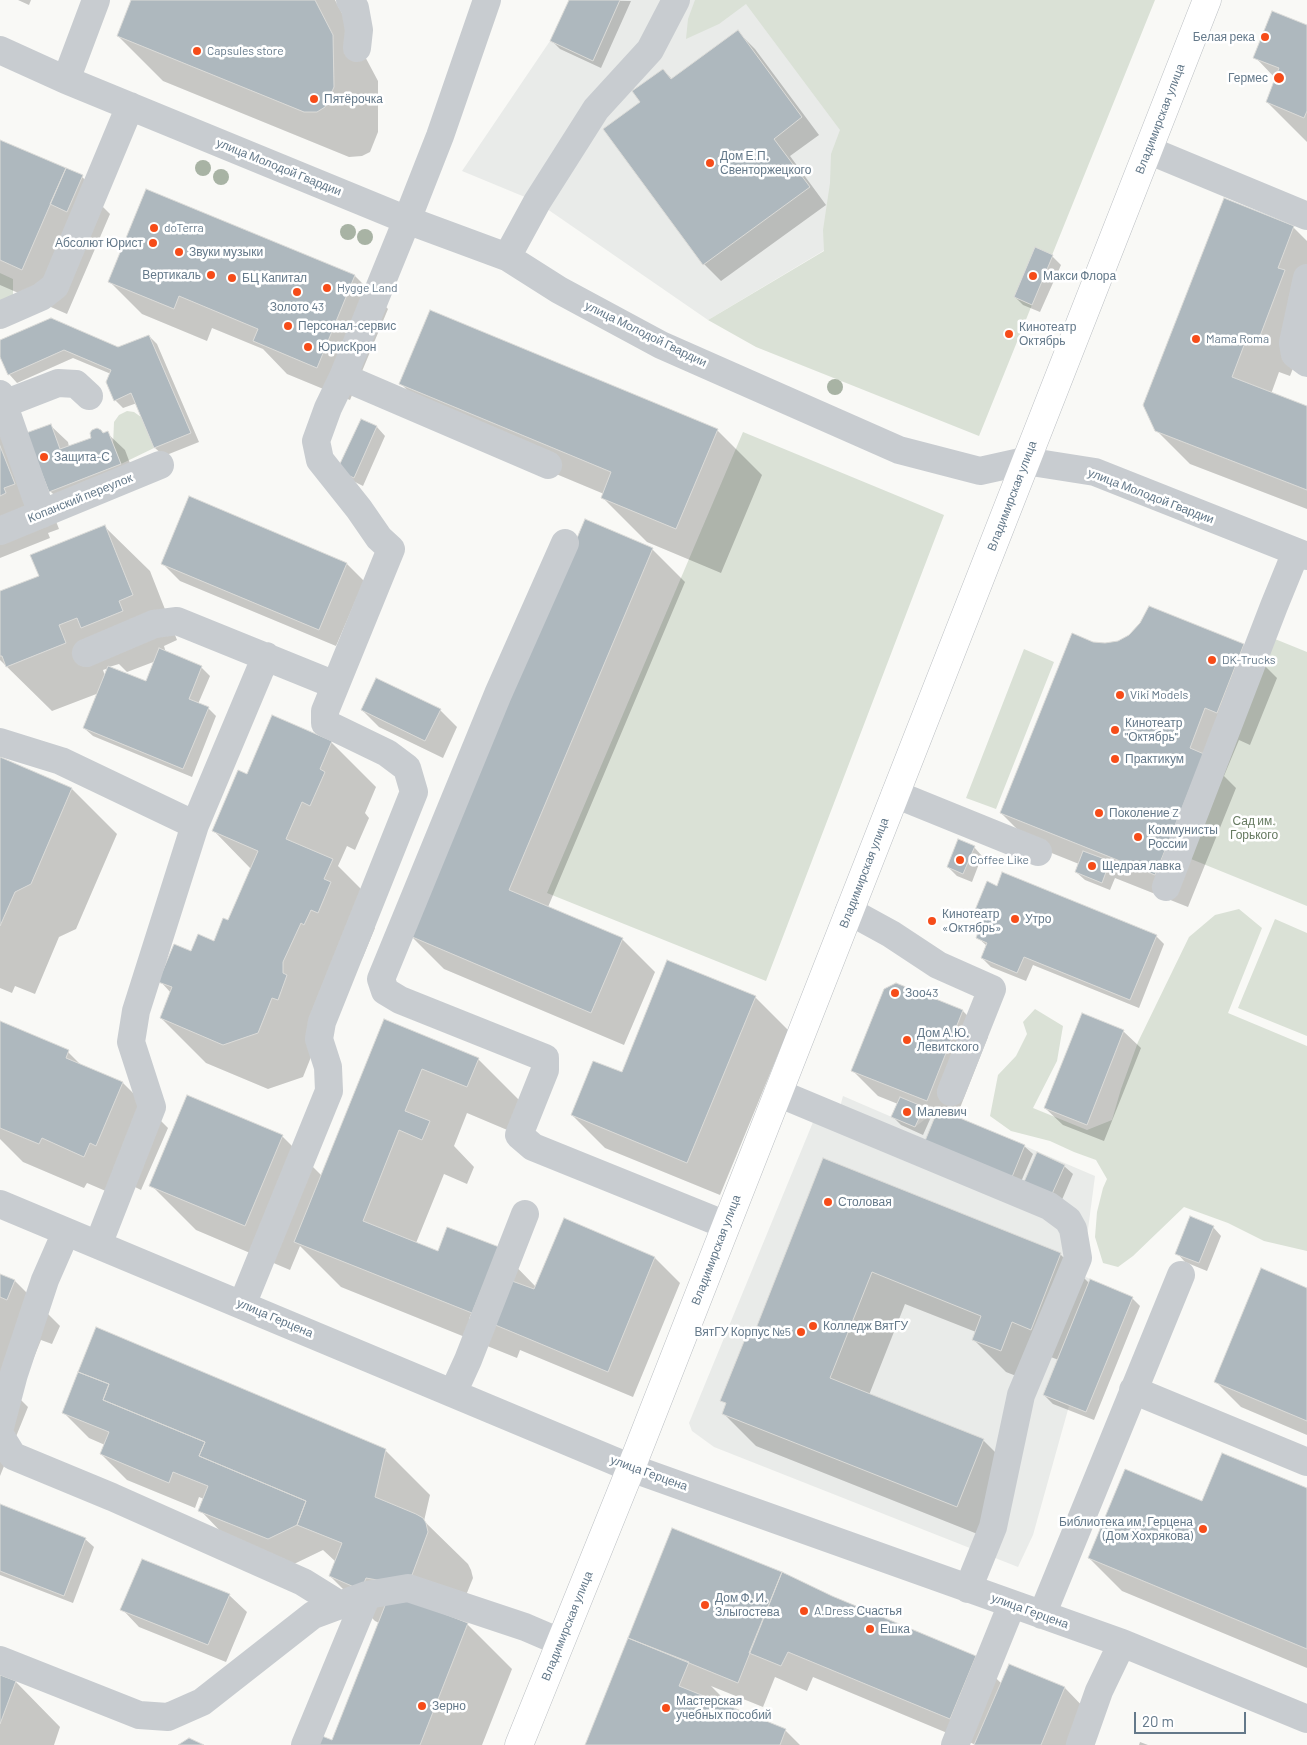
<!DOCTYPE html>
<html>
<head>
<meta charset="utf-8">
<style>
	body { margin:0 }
	#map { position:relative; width:1307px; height:1745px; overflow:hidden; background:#f9f9f6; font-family:Barlow,sans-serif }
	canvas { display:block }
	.scale { position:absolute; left:1134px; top:1712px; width:112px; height:22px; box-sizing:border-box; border:2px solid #64798a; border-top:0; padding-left:6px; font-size:15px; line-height:18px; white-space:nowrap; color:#64798a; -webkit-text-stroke:4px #fff; paint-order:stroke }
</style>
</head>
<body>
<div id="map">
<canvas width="1307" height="1745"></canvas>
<div class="scale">20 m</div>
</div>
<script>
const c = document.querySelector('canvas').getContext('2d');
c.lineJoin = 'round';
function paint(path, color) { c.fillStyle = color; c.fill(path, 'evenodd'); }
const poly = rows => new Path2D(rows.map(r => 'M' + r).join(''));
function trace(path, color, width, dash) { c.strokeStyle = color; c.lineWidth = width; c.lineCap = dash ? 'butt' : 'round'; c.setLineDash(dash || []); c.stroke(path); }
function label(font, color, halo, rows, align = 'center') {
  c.font = font + ' Barlow,sans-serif'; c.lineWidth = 5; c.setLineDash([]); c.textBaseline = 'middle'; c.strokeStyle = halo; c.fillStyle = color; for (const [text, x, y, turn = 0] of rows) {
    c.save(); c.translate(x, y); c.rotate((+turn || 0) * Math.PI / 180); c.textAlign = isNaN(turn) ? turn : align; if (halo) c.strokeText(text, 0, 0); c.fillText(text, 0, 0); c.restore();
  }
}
paint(poly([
	[569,0,1031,0,963,167,708,320,537,202,462,171,550,41],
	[843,1096,915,1127,938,1109,1095,1176,1082,1275,1090,1279,1043,1395,1069,1406,1033,1535,1018,1567,714,1447,692,1431,689,1423,818,1110,837,1118]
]), '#e9ebe9');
paint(poly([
	[695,0,1155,0,979,436,756,347,708,320,824,251,823,230,830,183,831,154,840,130,746,4,719,24,686,39,688,19],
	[0,273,13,279,13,295,0,301],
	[127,411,134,412,141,417,154,448,121,464,113,446,114,422,119,415],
	[743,432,944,515,766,981,547,893],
	[1275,639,1307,652,1307,906,1186,857],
	[1024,649,1054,662,996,809,966,798],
	[1239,909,1262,928,1228,1013,1307,1046,1307,1251,1264,1241,1228,1223,1184,1207,1133,1256,1118,1267,1103,1263,1095,1237,1097,1212,1103,1188,1107,1179,1096,1160,1074,1152,1050,1141,1011,1131,990,1116,998,1075,1016,1056,1027,1034,1023,1022,1035,1009,1063,1026,1057,1061,1033,1108,1087,1130,1112,1120,1121,1089,1138,1042,1189,937,1215,915],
	[1275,919,1307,933,1307,1036,1238,1008]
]), '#dae1d6');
paint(poly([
	[18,0,31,0,29,5],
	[132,0,335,0,378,81,378,132,370,152,362,156,349,157,163,81,118,36],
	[570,0,631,1,601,68,560,49,552,41],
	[1307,26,1307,142,1267,102,1276,79,1255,57],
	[738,32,755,49,819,135,790,156,826,205,721,281,704,264,642,102,663,70,673,80],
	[0,142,82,177,91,185,88,192,110,214,67,314,0,285],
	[147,191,355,276,388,309,350,400,287,374,263,349,212,328,207,341,142,314,109,281],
	[1293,227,1307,241,1307,332,1290,376,1279,372,1271,394,1307,408,1307,509,1190,464,1156,430],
	[1052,256,1061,265,1040,312,1023,305,1015,297],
	[149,336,157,344,199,442,164,456,155,448,137,403,123,408,115,400,111,374,73,358,17,383,9,374,0,354,0,341,118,349],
	[401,384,717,430,762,475,721,573,647,542,602,497,604,494,446,428],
	[0,406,39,477,59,529,48,533,50,538,0,558],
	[361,421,377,427,385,436,363,486,347,478],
	[50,425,68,442,69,447,107,433,125,450,137,482,67,508,50,491],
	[105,527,150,571,177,640,164,646,166,653,201,667,210,676,198,704,208,708,216,716,192,777,93,736,84,728,99,693,52,711,0,660,0,593,41,577],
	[156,661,147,683,109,667,119,664,127,672],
	[109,668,105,676,103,670],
	[652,549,685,582,548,907,622,939,655,972,624,1045,444,969,411,936],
	[163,564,347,564,364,581,336,646,180,581],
	[1092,643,1244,645,1277,678,1250,745,1239,740,1224,776,1236,788,1188,907,1115,878,1110,890,1085,880,1076,872,1079,864,1034,846,1001,813],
	[362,710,440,710,457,727,443,758,379,727],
	[331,742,376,787,365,813,369,818,355,850,347,846,338,866,377,905,370,923,375,928,363,957,317,1042,303,1077,268,1089,206,1063,161,1018,171,993,160,981,192,952,215,942,229,921,251,869,214,831,248,775],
	[0,758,72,789,117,834,76,929,59,937,35,994,15,986,12,993,0,988],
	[974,847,982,856,972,882,957,876,948,867],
	[997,887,1156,936,1164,944,1139,1008,1033,965,1026,981,991,967,982,958,987,946,977,937,983,923,975,915],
	[755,997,788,1030,720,1195,605,1148,572,1115,622,1074],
	[963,1011,988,1037,956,1118,1024,1146,1033,1154,1020,1184,935,1119,931,1117,923,1135,901,1125,893,1117,898,1104,878,1096,853,1071],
	[384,1021,478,1059,523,1104,512,1132,467,1113,454,1146,474,1167,467,1184,444,1174,416,1243,438,1252,498,1248,536,1287,655,1258,680,1283,633,1397,520,1350,517,1358,341,1287,300,1246,290,1270,196,1230,151,1185,282,1136,322,1176],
	[479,1294,471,1320,469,1319],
	[0,1023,68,1052,82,1066,123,1083,168,1128,141,1190,135,1187,129,1201,87,1183,84,1188,23,1162,0,1139],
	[1123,1031,1141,1048,1104,1141,1063,1125,1045,1108],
	[824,1160,1060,1254,1090,1284,1132,1298,1140,1306,1094,1420,1053,1404,1044,1395,1059,1360,1045,1355,1034,1383,1006,1372,973,1339,976,1332,905,1304,869,1395,983,1440,1016,1473,990,1539,756,1446,723,1413,727,1405,722,1400,754,1337],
	[1064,1166,1073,1174,1061,1202,1026,1181],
	[1213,1227,1221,1236,1207,1271,1185,1262,1177,1253],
	[0,1275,15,1281,60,1326,52,1344,41,1340,18,1397,28,1407,0,1476],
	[1307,1289,1307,1435,1241,1407,1215,1381],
	[64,1413,385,1450,430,1495,424,1521,468,1564,471,1570,473,1578,456,1620,467,1624,512,1669,482,1745,320,1745,332,1742,379,1623,375,1621,330,1576,336,1562,323,1550,294,1564,225,1536,200,1510,204,1499,199,1497,195,1508,127,1480,101,1454,105,1445,89,1438],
	[1307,1490,1307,1668,1122,1591,1089,1558,1202,1502],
	[0,1506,85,1539,94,1547,73,1603,0,1575],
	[229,1595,247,1612,226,1662,139,1627,122,1609],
	[831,1597,975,1658,1002,1684,1010,1665,1065,1688,1090,1714,1077,1745,976,1745,813,1677,807,1691,775,1677,763,1707,711,1686,721,1696,718,1703,785,1730,800,1745,587,1745,629,1638],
	[0,1676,16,1682,60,1727,54,1745,0,1745],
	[1140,1742,1148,1745,1139,1745]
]), '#0003');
const building = poly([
	[131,0,315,0,333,35,334,87,325,107,317,112,304,112,117,36,131,0],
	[569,0,620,0,593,61,550,41,569,0],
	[1272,11,1307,25,1307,111,1304,118,1266,102,1279,68,1253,58,1272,11],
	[738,30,802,117,774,139,810,187,703,265,603,129,640,102,632,91,663,69,671,79,738,30],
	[0,140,66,168,22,270,0,260,0,140],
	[66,168,83,175,67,212,50,204,66,168],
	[146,189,355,275,317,368,253,341,258,329,179,296,174,309,108,282,146,189],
	[1224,198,1294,226,1278,268,1285,270,1257,344,1246,340,1232,377,1307,406,1307,490,1155,431,1143,405,1224,198],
	[1035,247,1053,255,1032,305,1014,297,1035,247],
	[430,310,718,429,676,529,601,498,611,472,399,384,430,310],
	[51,318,118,347,149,335,191,433,154,448,131,393,114,401,106,382,111,370,64,350,8,375,0,357,0,340,51,318],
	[361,419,377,426,354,478,337,470,361,419],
	[51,424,60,449,91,438,90,433,92,430,97,428,101,430,103,433,108,431,121,464,49,492,26,433,51,424],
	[0,446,15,484,4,488,6,493,0,496,0,446],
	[189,496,347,563,319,630,161,564,189,496],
	[585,519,653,548,509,890,623,938,591,1013,410,936,585,519],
	[105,525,133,595,119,601,123,611,81,628,77,618,59,625,66,643,6,667,2,656,0,656,0,591,39,576,30,555,105,525],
	[1149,606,1244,644,1217,713,1205,708,1190,748,1204,754,1155,875,1000,813,1072,633,1093,642,1105,643,1118,641,1129,635,1140,623,1149,606],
	[159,648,202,666,189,699,209,707,183,769,83,728,108,666,146,681,159,648],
	[376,678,441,709,425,741,361,710,376,678],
	[272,715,332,741,320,769,325,772,310,806,302,802,286,839,333,859,324,879,331,882,318,913,311,910,304,925,301,923,283,962,283,973,287,975,278,1000,272,998,258,1033,223,1045,160,1018,172,987,158,982,174,944,191,951,198,934,214,941,223,918,228,920,258,851,212,831,238,770,247,774,272,715],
	[0,757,72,788,31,884,15,892,0,926,0,757],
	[958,839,975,846,963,874,947,867,958,839],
	[1083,851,1110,861,1102,883,1075,872,1083,851],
	[1002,872,1157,935,1130,1000,1024,957,1017,973,981,958,987,943,976,938,983,919,973,915,987,881,997,886,1002,872],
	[667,960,756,996,687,1163,571,1115,593,1061,622,1072,667,960],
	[896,983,963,1010,927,1101,851,1071,884,989,896,983],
	[1082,1013,1124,1030,1087,1125,1044,1108,1082,1013],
	[384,1019,479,1058,467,1087,422,1069,405,1111,430,1121,422,1140,399,1130,363,1221,438,1251,447,1227,499,1247,472,1313,294,1242,384,1019],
	[0,1021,69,1050,66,1058,123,1082,96,1146,90,1143,84,1157,42,1138,39,1144,0,1128,0,1021],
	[187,1095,283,1135,245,1226,149,1186,187,1095],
	[900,1097,924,1107,915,1127,891,1117,900,1097],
	[938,1109,1025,1145,1012,1177,925,1141,938,1109],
	[1037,1152,1065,1165,1052,1194,1024,1182,1037,1152],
	[823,1158,1061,1253,1031,1330,1012,1322,1001,1351,972,1340,981,1316,872,1272,830,1378,984,1439,957,1507,722,1414,726,1403,720,1401,747,1334,753,1336,823,1158],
	[1190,1216,1214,1226,1199,1263,1175,1254,1190,1216],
	[564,1218,655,1257,608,1372,493,1324,512,1281,534,1289,564,1218],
	[1261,1268,1307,1288,1307,1421,1214,1382,1261,1268],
	[0,1274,15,1280,7,1300,0,1297,0,1274],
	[1090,1279,1133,1297,1086,1412,1043,1395,1090,1279],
	[96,1327,386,1449,375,1497,416,1514,423,1518,426,1523,428,1532,412,1575,383,1581,366,1578,361,1590,329,1576,342,1543,297,1525,306,1501,199,1456,205,1442,103,1400,109,1384,78,1372,96,1327],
	[78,1372,109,1384,103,1400,205,1442,199,1456,306,1501,297,1525,268,1539,198,1511,208,1486,173,1472,169,1483,100,1454,109,1432,62,1413,78,1372],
	[1222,1453,1307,1488,1307,1649,1088,1558,1125,1469,1202,1501,1222,1453],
	[0,1504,86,1538,64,1596,0,1571,0,1504],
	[672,1528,782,1572,738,1683,628,1638,672,1528],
	[142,1559,230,1594,208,1645,120,1610,142,1559],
	[782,1572,832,1596,976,1656,950,1719,788,1652,781,1666,749,1653,782,1572],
	[390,1593,468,1623,420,1745,318,1745,322,1736,332,1740,390,1593],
	[628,1638,689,1662,679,1686,786,1729,780,1745,585,1745,628,1638],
	[1009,1664,1065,1687,1041,1745,974,1745,1009,1664],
	[0,1675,16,1681,0,1724,0,1675],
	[189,1738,204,1745,178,1745,189,1738]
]);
paint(building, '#aeb8be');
trace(building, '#dbdbd8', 1);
const major = poly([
	[519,1745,631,1468,1207,0]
]);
trace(major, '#bbbfc3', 29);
trace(poly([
	[350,0,355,8,359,30,357,48],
	[0,50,66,80,407,220,507,257,559,290,661,345,899,450,980,471,1025,461,1095,472,1307,556],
	[66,80,96,0],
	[1148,150,1307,216],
	[507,257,537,202,596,109,650,50,676,0],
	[1307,278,1293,343,1295,354,1307,363],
	[0,315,41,297,55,286,130,106],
	[343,377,548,465],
	[0,394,42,514],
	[4,404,58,383,76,384,89,396],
	[0,531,160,465],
	[565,543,498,694,381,979,385,991,400,1000,545,1058,545,1070,519,1135,533,1147,726,1225],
	[86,653,154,624,177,621,335,685],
	[0,742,61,761,195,825],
	[895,794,1038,852],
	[1166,887,1274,606,1296,552],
	[849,911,891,934,938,965,992,989,951,1092],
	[778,1093,1049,1206,1068,1220,1073,1229,1078,1258,1021,1395,993,1527,968,1589],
	[0,1204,631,1468,1122,1643,1307,1719],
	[98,1245,152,1107,131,1042,136,1011,195,825,266,656],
	[242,1305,329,1091,328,1067,319,1039,322,1022,414,792,407,768,387,753,325,723,325,711,391,549,379,538,359,509,320,460,316,441,328,408,343,377,407,220,440,136,487,0],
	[1133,1390,1307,1462],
	[453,1393,468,1360,525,1214],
	[0,1427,14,1374,45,1280,66,1232],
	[0,1435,13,1456,112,1497,303,1582,340,1605],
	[1042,1615,1181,1275],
	[0,1660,139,1715,168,1717,202,1702,313,1615,367,1595],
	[305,1745,367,1595,408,1588,525,1627,560,1642],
	[955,1745,1012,1604],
	[1080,1745,1099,1691,1122,1643]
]), '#c8ccd0', 28);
trace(major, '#fff', 28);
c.fillStyle = '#a8b3a4';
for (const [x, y] of [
	[203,168],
	[221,177],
	[348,232],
	[365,237],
	[835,387]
]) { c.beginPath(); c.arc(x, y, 8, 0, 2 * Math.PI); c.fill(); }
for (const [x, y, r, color] of [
	[1265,37,5,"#f64c19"],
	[197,51,5,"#f64c19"],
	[1279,78,6,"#f64c19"],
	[314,99,5,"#f64c19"],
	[710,163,5,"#f64c19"],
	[154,228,5,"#f64c19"],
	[153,243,5,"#f64c19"],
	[179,252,5,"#f64c19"],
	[211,275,5,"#f64c19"],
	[1033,276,5,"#f64c19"],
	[232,278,5,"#f64c19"],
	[327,288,5,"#f64c19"],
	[297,292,5,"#f64c19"],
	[288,326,5,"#f64c19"],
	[1009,334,5,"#f64c19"],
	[1196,339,5,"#f64c19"],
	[308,347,5,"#f64c19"],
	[44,457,5,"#f64c19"],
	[1212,660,5,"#f64c19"],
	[1120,695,5,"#f64c19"],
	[1115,730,5,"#f64c19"],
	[1115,759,5,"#f64c19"],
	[1099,813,5,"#f64c19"],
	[1138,837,5,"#f64c19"],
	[960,860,5,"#f64c19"],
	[1092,866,5,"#f64c19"],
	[1015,919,5,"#f64c19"],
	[932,921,5,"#f64c19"],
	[895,993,5,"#f64c19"],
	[907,1040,5,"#f64c19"],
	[907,1112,5,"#f64c19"],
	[828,1202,5,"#f64c19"],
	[813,1326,5,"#f64c19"],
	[801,1332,5,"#f64c19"],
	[1203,1529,5,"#f64c19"],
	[705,1605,5,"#f64c19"],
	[804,1611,5,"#f64c19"],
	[870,1629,5,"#f64c19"],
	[422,1706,5,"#f64c19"],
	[666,1708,5,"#f64c19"]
]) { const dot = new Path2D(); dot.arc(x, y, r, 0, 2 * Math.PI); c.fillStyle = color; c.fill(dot); trace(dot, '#fff', 2); }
label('12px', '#64798a', '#fff', [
	["Белая река",1255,37,"right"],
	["Capsules store",207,51],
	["Гермес",1268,78,"right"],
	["Пятёрочка",324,99],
	["Дом Е.П.",720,156],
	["Свенторжецкого",720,170],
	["doTerra",164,228],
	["Абсолют Юрист",143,243,"right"],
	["Звуки музыки",189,252],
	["Вертикаль",201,275,"right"],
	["Макси Флора",1043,276],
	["БЦ Капитал",242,278],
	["Hygge Land",337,288],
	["Золото 43",297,307,"center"],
	["Персонал-сервис",298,326],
	["Кинотеатр",1019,327],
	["Октябрь",1019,341],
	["Mama Roma",1206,339],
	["ЮрисКрон",318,347],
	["Защита-С",54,457],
	["DK-Trucks",1222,660],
	["Viki Models",1130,695],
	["Кинотеатр",1125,723],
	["\"Октябрь\"",1125,737],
	["Практикум",1125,759],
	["Поколение Z",1109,813],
	["Коммунисты",1148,830],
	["России",1148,844],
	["Coffee Like",970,860],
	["Щедрая лавка",1102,866],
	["Кинотеатр",942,914],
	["«Октябрь»",942,928],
	["Утро",1025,919],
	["Зоо43",905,993],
	["Дом А.Ю.",917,1033],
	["Левитского",917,1047],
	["Малевич",917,1112],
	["Столовая",838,1202],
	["Колледж ВятГУ",823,1326],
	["ВятГУ Корпус №5",791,1332,"right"],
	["Библиотека им. Герцена",1193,1522,"right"],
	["(Дом Хохрякова)",1193,1536,"right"],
	["Дом Ф. И.",715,1598],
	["Злыгостева",715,1612],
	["A.Dress Счастья",814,1611],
	["Ешка",880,1629],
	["Мастерская",676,1701],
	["учебных пособий",676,1715],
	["Зерно",432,1706]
], 'left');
label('12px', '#64798a', '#fff', [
	["Владимирская улица",1160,119,-69],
	["улица Молодой Гвардии",279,167,22],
	["улица Молодой Гвардии",646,334,26],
	["Владимирская улица",1012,496,-69],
	["улица Молодой Гвардии",1151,496,21],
	["Копанский переулок",80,498,-22],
	["Владимирская улица",864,873,-69],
	["Владимирская улица",716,1250,-69],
	["улица Герцена",275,1318,23],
	["улица Герцена",649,1473,20],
	["улица Герцена",1030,1611,20],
	["Владимирская улица",567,1626,-68]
]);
label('12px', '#667a60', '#fff', [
	["Сад им.",1254,821],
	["Горького",1254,835]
]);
</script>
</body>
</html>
